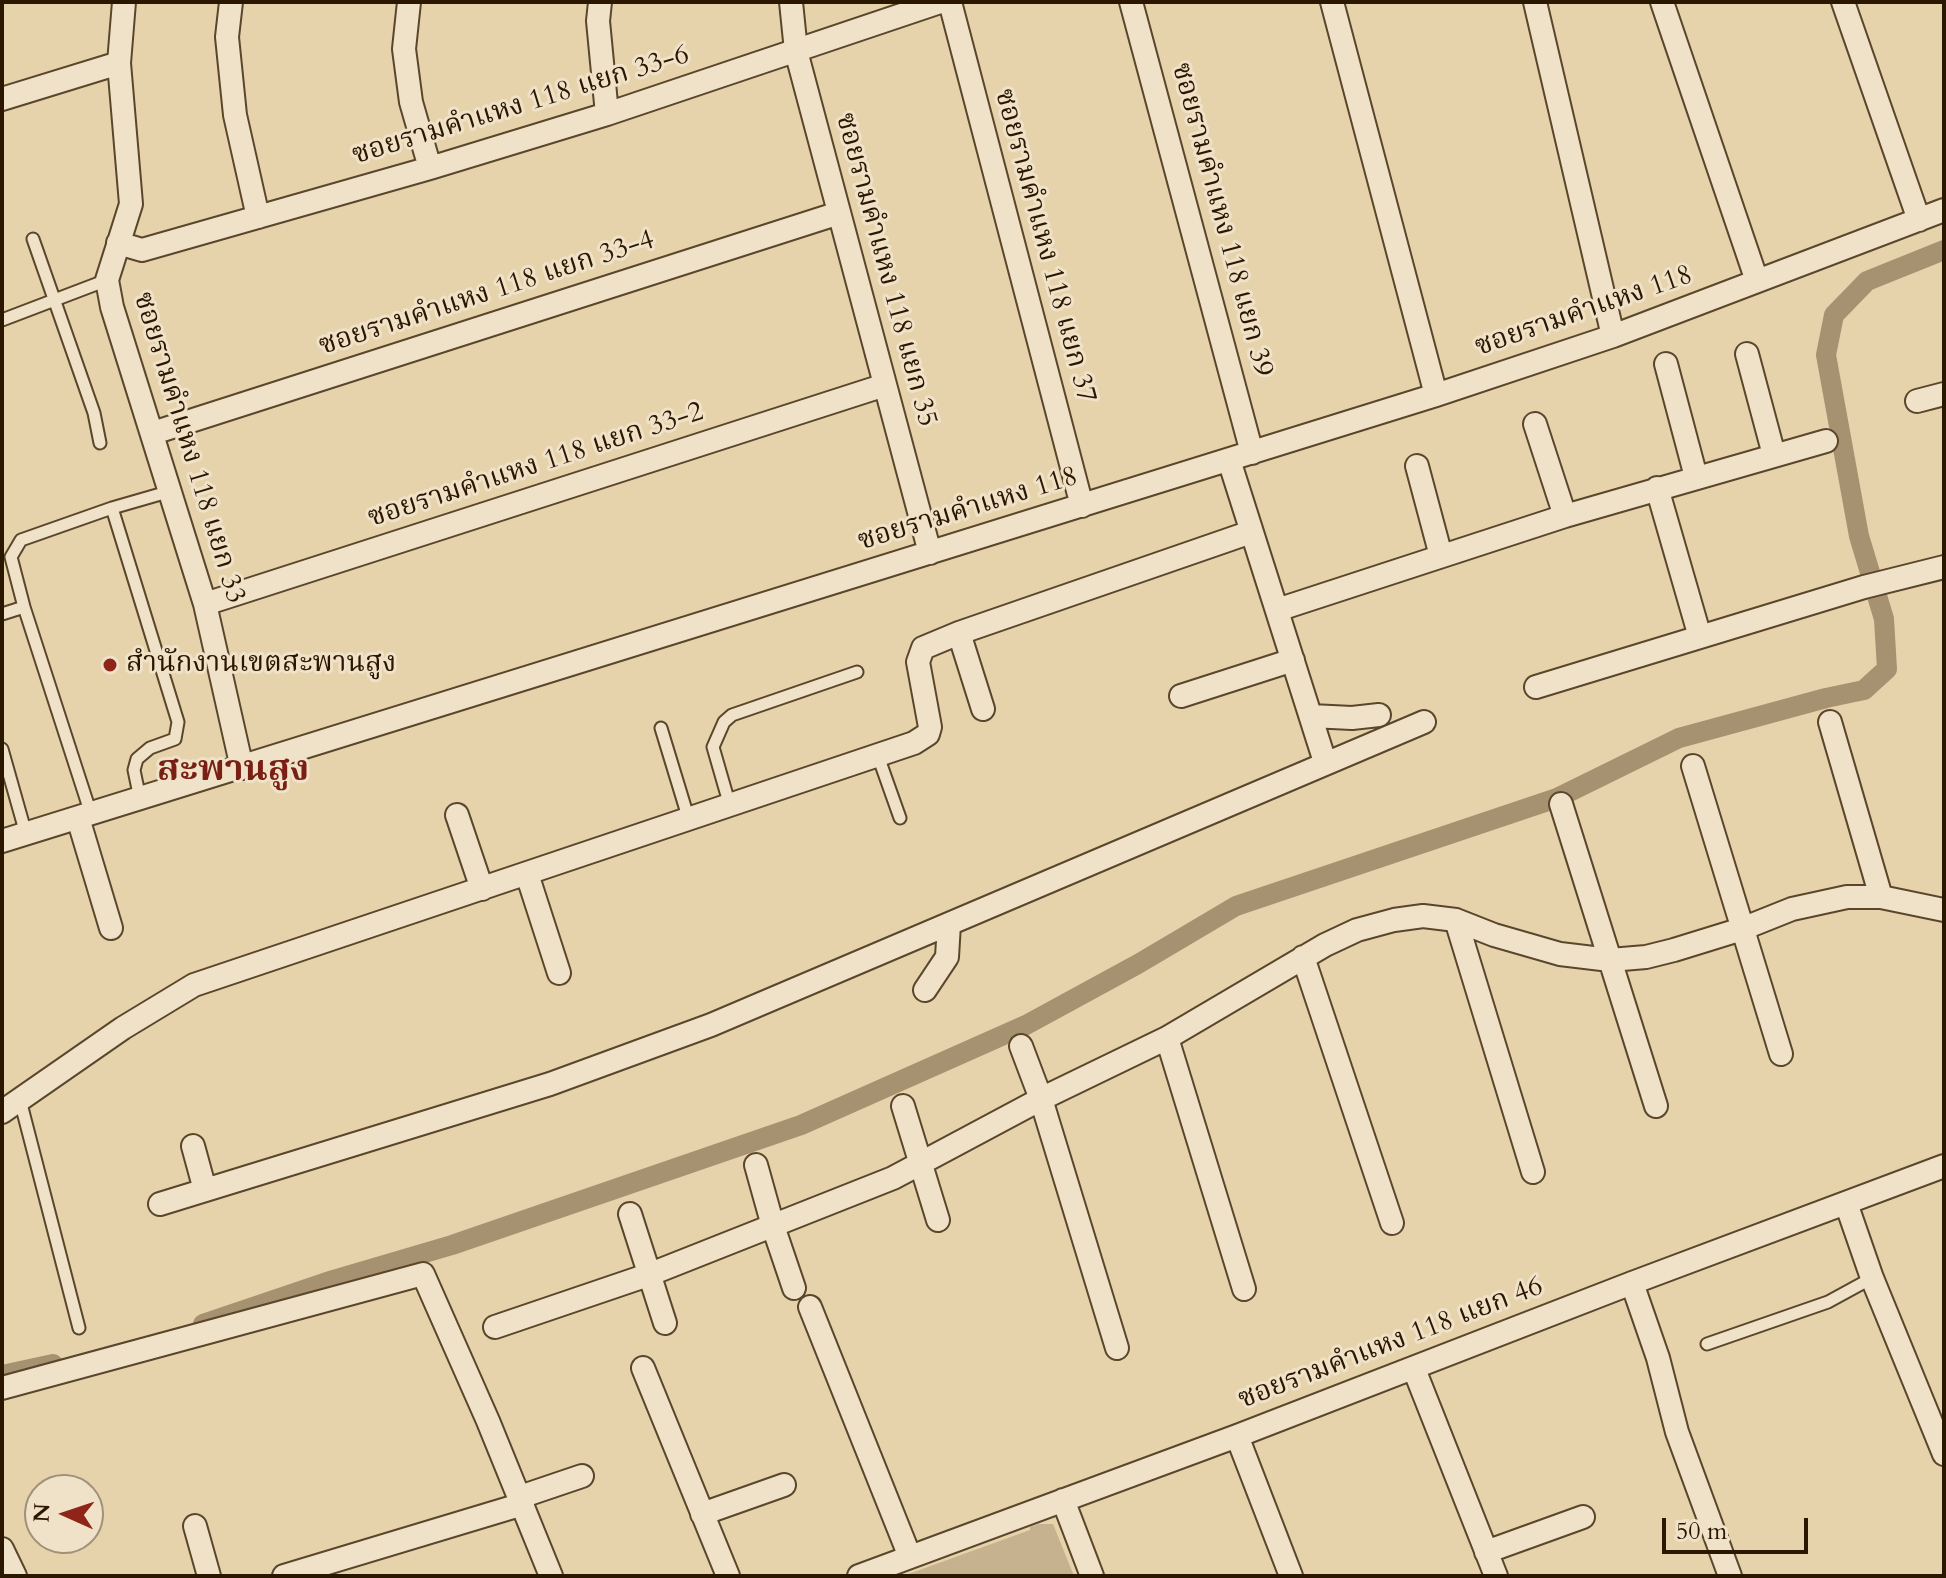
<!DOCTYPE html>
<html>
<head>
<meta charset="utf-8">
<style>
	body { margin:0 }
	#map { position:relative; width:1946px; height:1578px; overflow:hidden; background:#e6d2ab; font-family:Cardo,serif }
	canvas { display:block }
	.frame { position:absolute; inset:0; border:4px solid #2b1700; pointer-events:none }
	.north { position:absolute; left:24px; top:1474px; width:80px; height:80px; box-sizing:border-box; background:#efe2c8; border:2px solid #a19178; border-radius:50%; rotate:273deg; font-size:22px; font-weight:700; line-height:32px; text-align:center; color:#2b1700 }
	.north::after { content:''; display:block; margin:auto; width:28px; height:36px; background:#8f2418; clip-path:polygon(50% 0,100% 100%,50% 72%,0 100%) }
	.scale { position:absolute; left:1662px; top:1518px; width:146px; height:36px; box-sizing:border-box; border:4px solid #2b1700; border-top:0; padding-left:10px; font-size:24px; line-height:28px; white-space:nowrap; color:#2b1700; -webkit-text-stroke:6px #efe2c8; paint-order:stroke }
</style>
</head>
<body>
<div id="map">
<canvas width="1946" height="1578"></canvas>
<div class="frame"></div>
<div class="north">N</div>
<div class="scale">50 m</div>
</div>
<script>
const c = document.querySelector('canvas').getContext('2d');
c.lineJoin = 'round';
function paint(path, color) { c.fillStyle = color; c.fill(path, 'evenodd'); }
const poly = rows => new Path2D(rows.map(r => 'M' + r).join(''));
function trace(path, color, width, dash) { c.strokeStyle = color; c.lineWidth = width; c.lineCap = dash ? 'butt' : 'round'; c.setLineDash(dash || []); c.stroke(path); }
function label(font, color, halo, rows, align = 'center') {
  c.font = font + ' Cardo,"Noto Serif Thai",serif'; c.lineWidth = 6; c.setLineDash([]); c.textBaseline = 'middle'; c.strokeStyle = halo; c.fillStyle = color; for (const [text, x, y, turn = 0] of rows) {
    c.save(); c.translate(x, y); c.rotate((+turn || 0) * Math.PI / 180); c.textAlign = isNaN(turn) ? turn : align; if (halo) c.strokeText(text, 0, 0); c.fillText(text, 0, 0); c.restore();
  }
}
paint(poly([
	[1039,1524,1053,1524,1074,1576,903,1576,1030,1530,1030,1527]
]), '#c6b28e');
trace(poly([
	[203,1324,333,1280,452,1245,801,1125,1026,1025,1138,964,1236,906,1557,798,1679,738,1826,698,1864,690,1887,669,1884,619,1859,536,1826,355,1834,315,1867,281,1944,250],
	[2,1375,53,1364]
]), '#a69271', 20);
const lane = poly([
	[33,239,94,413,100,443],
	[2,320,107,280],
	[112,508,178,722,175,739,150,748,137,759,134,770,140,799],
	[2,614,24,607],
	[661,728,689,820],
	[2,749,26,834],
	[878,756,900,818],
	[730,806,713,747,724,722,732,715,857,672],
	[91,814,24,607,11,557,21,540,112,508,171,491],
	[20,1100,79,1328],
	[1707,1344,1828,1302,1872,1278]
]);
const street = poly([
	[124,2,119,63,131,204,107,280,112,307,205,604,242,768],
	[231,2,227,37,235,115,258,217],
	[409,2,404,49,411,102,430,168],
	[600,2,598,21,607,114],
	[791,2,796,51,930,553],
	[950,2,1082,506],
	[1131,2,1252,453],
	[1332,2,1436,395],
	[1535,2,1613,336],
	[1662,2,1757,281],
	[1843,2,1919,220],
	[2,99,119,63],
	[118,243,142,250,430,168,607,114,940,2],
	[1747,354,1774,455],
	[1666,364,1696,477],
	[1917,401,1944,394],
	[1535,424,1565,516],
	[153,433,839,213],
	[1229,460,1325,762],
	[1417,466,1441,556],
	[1657,488,1700,637],
	[205,604,885,385],
	[1277,610,1565,516,1826,441],
	[959,633,983,709],
	[1536,687,1864,587,1944,567],
	[1181,696,1293,660],
	[1311,716,1352,718,1379,715],
	[1830,722,1881,897],
	[1693,766,1781,1054],
	[1561,804,1656,1106],
	[457,815,482,889],
	[78,818,111,928],
	[2,841,1436,395,1613,336,1944,210],
	[527,874,559,973],
	[1456,920,1533,1172],
	[1303,957,1392,1223],
	[925,990,947,957,949,924],
	[1167,1038,1244,1289],
	[1021,1046,1041,1099,1117,1348],
	[903,1106,938,1220],
	[2,1112,123,1028,194,985,914,743,928,734,930,727,918,662,923,648,959,633,1251,532],
	[193,1146,205,1190],
	[756,1165,773,1226,794,1288],
	[1846,1203,1872,1278,1944,1454],
	[160,1204,550,1084,711,1025,1424,722],
	[630,1214,665,1323],
	[1632,1283,1658,1358,1677,1432,1730,1576],
	[810,1307,910,1557],
	[495,1327,648,1275,893,1178,1041,1099,1167,1038,1325,945,1357,930,1394,920,1423,916,1456,920,1494,935,1560,954,1610,960,1646,957,1674,950,1742,929,1792,909,1847,897,1881,897,1944,910],
	[643,1368,728,1576],
	[1414,1369,1496,1576],
	[2,1388,423,1274,488,1421,551,1576],
	[1237,1436,1291,1576],
	[520,1497,582,1476],
	[1063,1500,1092,1576],
	[702,1514,784,1485],
	[195,1526,209,1576],
	[2,1549,15,1576],
	[1486,1552,1583,1517],
	[284,1576,523,1504],
	[859,1576,1237,1436,1632,1283,1944,1166]
]);
trace(lane, '#5a462b', 15);
trace(street, '#5a462b', 26);
trace(lane, '#efe2c8', 11);
trace(street, '#efe2c8', 22);
for (const [x, y, r, color] of [
	[110,665,8,"#8f2418"]
]) { const dot = new Path2D(); dot.arc(x, y, r, 0, 2 * Math.PI); c.fillStyle = color; c.fill(dot); trace(dot, '#efe2c8', 3); }
label('28px', '#2b1700', '#efe2c8', [
	["ซอยรามคำแหง 118 แยก 33-6",521,106,-17],
	["ซอยรามคำแหง 118 แยก 39",1221,220,75],
	["ซอยรามคำแหง 118 แยก 37",1044,246,75],
	["ซอยรามคำแหง 118 แยก 35",885,270,75],
	["ซอยรามคำแหง 118 แยก 33-4",487,294,-18],
	["ซอยรามคำแหง 118",1584,312,-19],
	["ซอยรามคำแหง 118 แยก 33",188,448,73],
	["ซอยรามคำแหง 118 แยก 33-2",536,466,-18],
	["ซอยรามคำแหง 118",968,510,-17],
	["ซอยรามคำแหง 118 แยก 46",1391,1344,-21]
]);
label('28px', '#2b1700', '#efe2c8', [
	["สำนักงานเขตสะพานสูง",126,665]
], 'left');
label('bold 36px', '#7a1f14', '#efe2c8', [
	["สะพานสูง",233,772]
]);
</script>
</body>
</html>
